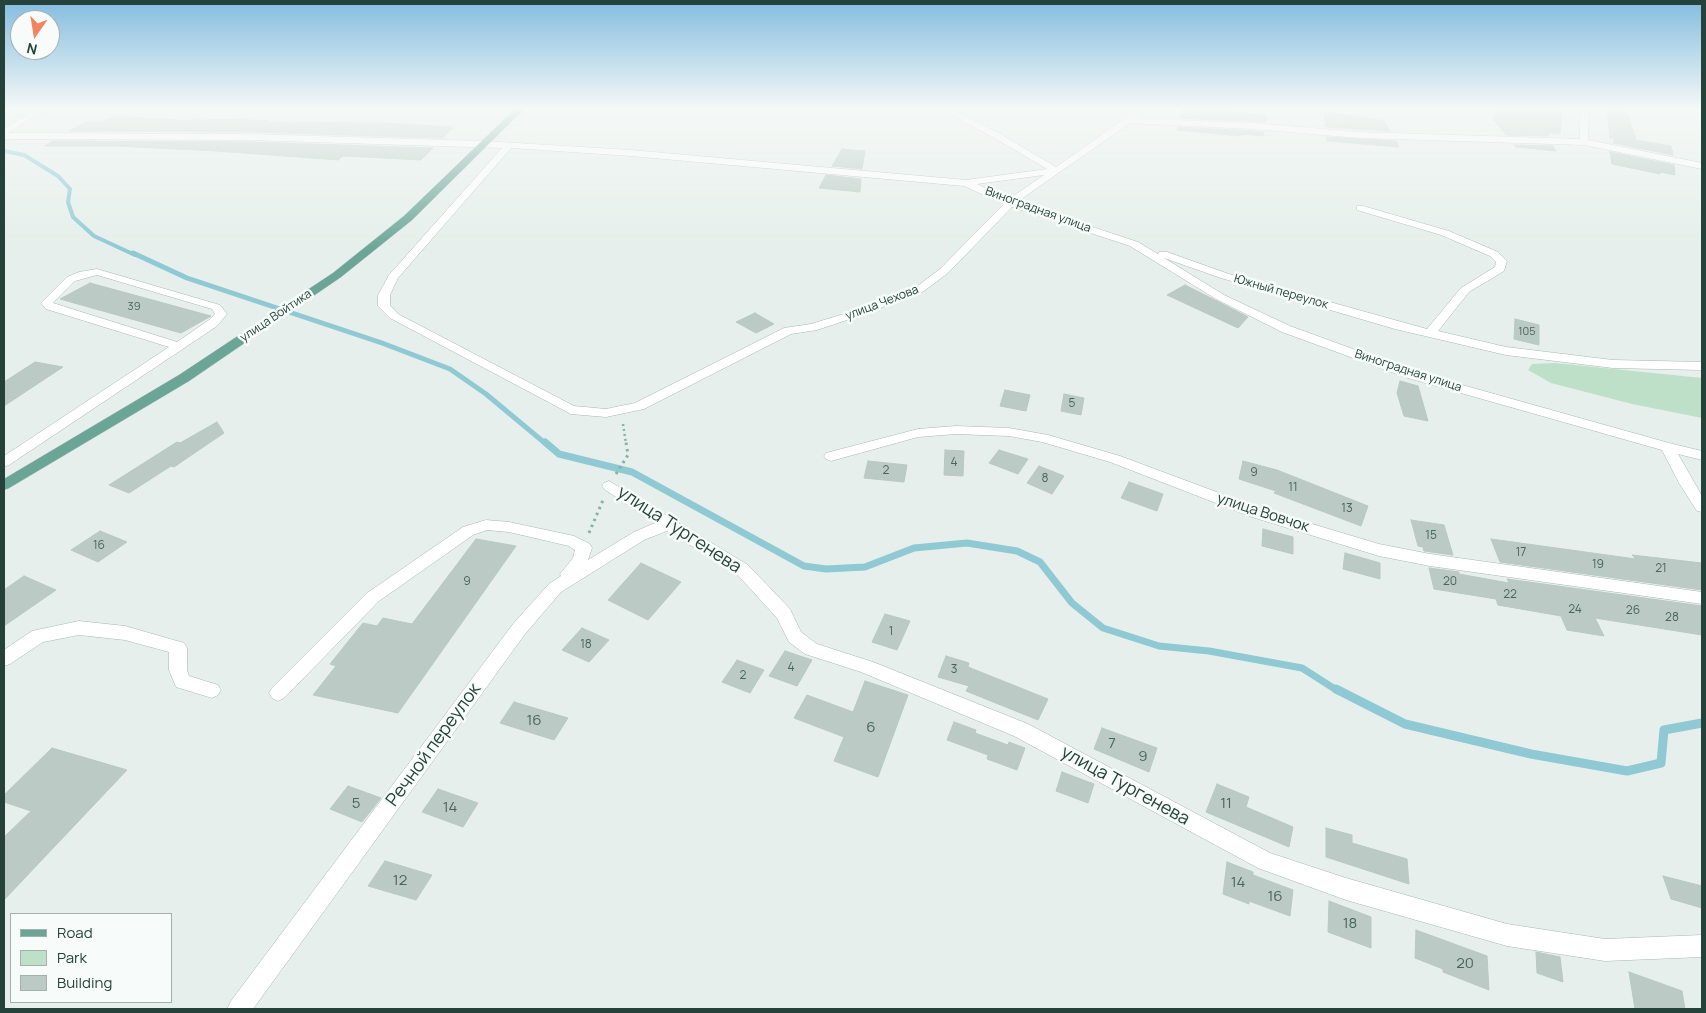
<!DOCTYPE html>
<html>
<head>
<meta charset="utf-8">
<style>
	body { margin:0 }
	#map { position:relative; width:1706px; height:1013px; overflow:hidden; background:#e6efeb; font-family:Manrope,sans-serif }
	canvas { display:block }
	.frame { position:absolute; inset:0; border:5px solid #24423a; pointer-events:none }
	.legend { position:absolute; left:10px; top:913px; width:162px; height:90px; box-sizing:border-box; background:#f7fbf9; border:1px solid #a3b1ad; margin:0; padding:6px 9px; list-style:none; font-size:15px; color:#24423a }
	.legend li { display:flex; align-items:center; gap:10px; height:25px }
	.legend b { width:25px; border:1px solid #a3b1ad }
	.north { position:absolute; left:10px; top:10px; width:50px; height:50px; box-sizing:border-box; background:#f7fbf9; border:1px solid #a3b1ad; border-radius:50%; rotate:193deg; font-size:14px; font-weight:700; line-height:20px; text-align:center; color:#24423a }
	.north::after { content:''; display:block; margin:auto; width:18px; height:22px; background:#f4845f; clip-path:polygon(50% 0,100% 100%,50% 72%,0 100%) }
</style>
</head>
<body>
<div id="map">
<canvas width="1706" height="1013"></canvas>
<div class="frame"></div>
<ul class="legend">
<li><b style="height:6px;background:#6aa596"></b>Road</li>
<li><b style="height:14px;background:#bfe0c8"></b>Park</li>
<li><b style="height:14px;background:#bbcac4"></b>Building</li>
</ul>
<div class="north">N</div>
</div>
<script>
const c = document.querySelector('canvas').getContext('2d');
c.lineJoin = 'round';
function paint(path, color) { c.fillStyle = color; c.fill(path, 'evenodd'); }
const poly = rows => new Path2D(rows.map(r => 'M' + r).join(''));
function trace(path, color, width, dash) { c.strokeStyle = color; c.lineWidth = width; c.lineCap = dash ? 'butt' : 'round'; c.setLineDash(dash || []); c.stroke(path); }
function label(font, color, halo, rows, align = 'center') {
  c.font = font + ' Manrope,sans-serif'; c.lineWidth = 5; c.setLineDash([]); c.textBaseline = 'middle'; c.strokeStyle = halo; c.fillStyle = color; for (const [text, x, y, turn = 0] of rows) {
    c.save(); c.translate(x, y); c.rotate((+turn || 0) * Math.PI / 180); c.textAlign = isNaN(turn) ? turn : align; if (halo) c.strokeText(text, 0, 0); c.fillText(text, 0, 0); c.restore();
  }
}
paint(poly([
	[1555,363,1702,378,1702,418,1632,404,1551,383,1528,370,1532,364]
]), '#bfe0c8');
trace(poly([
	[4,151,24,155,58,176,70,189,68,202,73,217,94,236,135,255]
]), '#8ec9d4', 4);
trace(poly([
	[133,253,187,278,382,343,450,369,486,394,546,444]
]), '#8ec9d4', 5);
trace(poly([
	[545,442,559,454,632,472,804,566,826,569,865,567,914,548,967,543,1017,551,1040,562,1072,603,1103,628,1159,646,1209,651,1302,668,1338,691]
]), '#8ec9d4', 7);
trace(poly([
	[1336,689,1405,724,1531,754,1627,771,1661,763,1664,730,1702,723]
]), '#8ec9d4', 9);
const building = poly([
	[1183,109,1240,109,1238,112,1267,116,1265,122,1180,118,1183,109],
	[1495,109,1562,109,1560,134,1547,133,1549,136,1506,135,1494,120,1495,109],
	[1607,109,1626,109,1636,140,1671,146,1673,155,1613,143,1615,138,1610,138,1607,109],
	[1324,112,1384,120,1390,131,1326,127,1324,112],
	[113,116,180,120,253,119,251,120,270,120,268,122,389,123,453,127,443,138,249,132,69,131,85,122,101,122,113,116],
	[1178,127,1252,131,1264,132,1263,136,1241,134,1240,136,1177,130,1178,127],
	[1327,137,1396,141,1399,147,1327,141,1327,137],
	[53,141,249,142,433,148,421,160,343,156,338,160,216,151,116,146,44,146,53,141],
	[1514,145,1553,146,1556,151,1516,147,1514,145],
	[842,149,865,151,862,169,832,166,842,149],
	[1610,152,1674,165,1675,175,1660,172,1660,174,1612,164,1610,152],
	[826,175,861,179,860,192,819,188,826,175],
	[90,283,211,316,181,333,60,299,90,283],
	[1185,285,1211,298,1248,317,1238,328,1167,295,1185,285],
	[755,313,774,324,756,333,736,322,755,313],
	[1515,319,1539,325,1539,345,1514,339,1515,319],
	[35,362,63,367,4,406,4,382,35,362],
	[1400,381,1418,386,1428,421,1404,416,1397,393,1400,381],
	[1005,390,1030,395,1026,411,1000,406,1005,390],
	[1064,394,1084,398,1081,415,1061,411,1064,394],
	[217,422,224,433,174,467,171,466,129,493,109,485,177,442,180,443,217,422],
	[945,450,964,451,963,476,944,475,945,450],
	[999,450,1028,459,1018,474,989,463,999,450],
	[868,461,907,465,904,482,864,478,868,461],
	[1243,461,1277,470,1368,506,1361,526,1274,493,1276,491,1239,479,1243,461],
	[1039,466,1064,476,1052,494,1027,483,1039,466],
	[1129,482,1163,494,1157,511,1121,498,1129,482],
	[1411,520,1444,525,1453,555,1424,551,1423,547,1418,546,1411,520],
	[1263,529,1293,537,1293,554,1262,546,1263,529],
	[100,531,127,542,98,562,71,550,100,531],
	[476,539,516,546,398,713,313,695,336,666,330,664,363,623,377,626,383,618,412,624,476,539],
	[1491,539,1636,559,1632,555,1702,563,1702,590,1500,562,1491,539],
	[1345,553,1380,563,1380,579,1343,569,1345,553],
	[641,563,681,582,648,620,608,600,641,563],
	[1429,568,1459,572,1459,574,1509,583,1507,579,1702,606,1702,635,1595,618,1604,636,1567,630,1561,616,1498,605,1496,599,1434,589,1429,568],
	[24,576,56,590,4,626,4,590,24,576],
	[885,614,910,621,897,650,872,642,885,614],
	[582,628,609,640,589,662,562,650,582,628],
	[785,651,812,660,797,686,769,676,785,651],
	[946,656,969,663,968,667,1048,699,1038,720,966,691,969,686,938,677,946,656],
	[737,660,764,670,750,693,722,682,737,660],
	[865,681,908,695,878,777,834,761,844,737,794,718,807,695,853,712,865,681],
	[514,702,568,718,554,740,500,723,514,702],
	[954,722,976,730,975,733,1008,745,1009,742,1025,748,1017,770,987,759,988,755,947,740,954,722],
	[1102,728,1157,748,1149,772,1094,749,1102,728],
	[52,748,127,770,4,900,4,837,31,811,4,802,4,795,52,748],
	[1062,772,1094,784,1088,803,1056,791,1062,772],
	[1217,784,1249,797,1246,807,1293,827,1289,847,1206,812,1217,784],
	[348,786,381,798,362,822,330,809,348,786],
	[438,789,478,803,463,827,422,812,438,789],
	[1326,828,1352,835,1352,843,1407,859,1409,884,1326,857,1326,828],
	[385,861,432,875,416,900,368,886,385,861],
	[1227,862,1253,872,1253,875,1293,890,1290,916,1249,901,1249,904,1223,894,1227,862],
	[1663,876,1702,886,1702,908,1671,899,1663,876],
	[1329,901,1371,917,1371,948,1328,932,1329,901],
	[1416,930,1487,956,1489,990,1443,972,1443,969,1415,958,1416,930],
	[1536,952,1560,957,1563,982,1537,973,1536,952],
	[1629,972,1682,991,1685,1009,1635,1009,1629,972]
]);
paint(building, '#bbcac4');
trace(building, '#b8c9c2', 1);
const minor = poly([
	[36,109,46,109,8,133,249,134,484,141,631,150,966,180,1047,169,991,136,939,109,950,109,997,132,1056,167,1138,109,1148,109,1136,118,1147,119,1252,123,1359,132,1580,139,1580,109,1588,109,1588,140,1702,163,1702,169,1584,145,1359,138,1252,129,1130,123,1017,202,1138,242,1158,254,1159,252,1167,252,1229,274,1427,329,1461,288,1495,267,1496,262,1490,256,1441,235,1357,210,1357,206,1363,206,1449,231,1498,252,1507,261,1504,271,1469,292,1438,331,1506,347,1613,360,1702,362,1702,370,1613,368,1506,355,1395,329,1221,278,1164,258,1224,295,1290,326,1416,372,1669,443,1702,451,1702,460,1678,454,1702,496,1702,512,1697,511,1679,483,1662,450,1408,378,1282,332,1216,299,1130,246,1012,207,948,273,924,291,865,314,817,330,791,334,644,409,606,417,571,414,390,318,378,306,378,295,389,275,502,148,249,140,4,139,4,129,36,109],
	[511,148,631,156,964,186,1004,204,940,269,916,287,857,310,811,324,784,328,635,403,606,409,574,406,398,314,390,305,390,295,398,278,511,148],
	[1044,175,1009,199,977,184,1044,175],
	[97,269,220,305,227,314,217,326,9,465,4,467,4,456,169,347,46,309,41,303,67,277,79,272,97,269],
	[97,275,212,309,215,314,209,320,177,342,53,303,75,281,97,275],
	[956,426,1009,428,1048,435,1120,456,1262,509,1379,544,1430,554,1702,592,1702,604,1430,566,1379,556,1252,517,1110,462,1042,442,1009,436,956,434,918,437,831,461,826,459,824,456,826,453,918,429,956,426],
	[609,481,748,565,790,609,801,632,817,644,873,662,1028,724,1270,853,1346,878,1507,924,1605,939,1702,935,1702,957,1605,961,1507,946,1346,900,1258,868,1014,736,861,672,805,654,789,642,777,618,736,573,667,531,644,540,561,592,525,634,253,1009,227,1009,231,1001,513,624,549,584,561,576,560,574,573,558,575,550,569,546,509,532,487,530,473,535,379,601,284,698,278,701,272,698,269,693,272,688,367,593,463,527,486,520,509,522,574,536,590,544,592,548,588,560,634,532,655,523,604,489,602,486,604,483,609,481],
	[79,621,125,626,184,643,187,648,187,670,189,676,218,685,221,690,218,695,212,698,176,687,169,670,169,652,125,640,79,635,43,642,10,664,4,666,4,650,32,631,79,621]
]);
const major = poly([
	[515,109,524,109,412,220,341,277,189,381,9,488,4,490,4,479,179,375,333,273,404,216,515,109]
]);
trace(minor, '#a8b8b2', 1);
trace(major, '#c2cac8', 1);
trace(poly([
	[623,424,626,444]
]), '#86b3a5', 2.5, [2, 3]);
trace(poly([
	[616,474,628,455,626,442],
	[589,533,603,500]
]), '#86b3a5', 3, [2.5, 4]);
paint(minor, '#fff');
paint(major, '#6aa596');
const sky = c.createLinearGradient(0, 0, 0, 251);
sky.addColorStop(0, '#84bce0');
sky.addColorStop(0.43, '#f4f8f6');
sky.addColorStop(1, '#f4f8f600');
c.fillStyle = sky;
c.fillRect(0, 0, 1706, 251);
label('11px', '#4a645c', null, [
	["39",134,307],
	["105",1527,332]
]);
label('12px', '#24423a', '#f7fbf9', [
	["Виноградная улица",1038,210,20],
	["Южный переулок",1281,292,16],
	["улица Чехова",882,303,-21],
	["улица Войтика",276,316,-34],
	["Виноградная улица",1408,371,18]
]);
label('12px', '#4a645c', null, [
	["5",1072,404],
	["4",954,463],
	["2",886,471],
	["9",1254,473],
	["8",1045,479],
	["11",1293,488],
	["13",1347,509],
	["15",1431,536],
	["16",99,546],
	["17",1521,553],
	["19",1598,565],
	["21",1661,569],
	["9",467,582],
	["20",1450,582],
	["22",1510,595],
	["24",1575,610],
	["26",1633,611],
	["28",1672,618],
	["1",891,632],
	["18",586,645],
	["4",791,668],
	["3",954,670],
	["2",743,676]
]);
label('15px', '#24423a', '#f7fbf9', [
	["улица Вовчок",1263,513,18]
]);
label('15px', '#4a645c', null, [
	["16",534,721],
	["6",871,728],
	["7",1112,744],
	["9",1143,757],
	["5",356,804],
	["11",1226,804],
	["14",450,808],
	["12",400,881],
	["14",1238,883],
	["16",1275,897],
	["18",1350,924],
	["20",1465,964]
]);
label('18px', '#24423a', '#f7fbf9', [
	["улица Тургенева",679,530,33],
	["Речной переулок",434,745,-54],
	["улица Тургенева",1125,786,29]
]);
</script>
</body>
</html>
